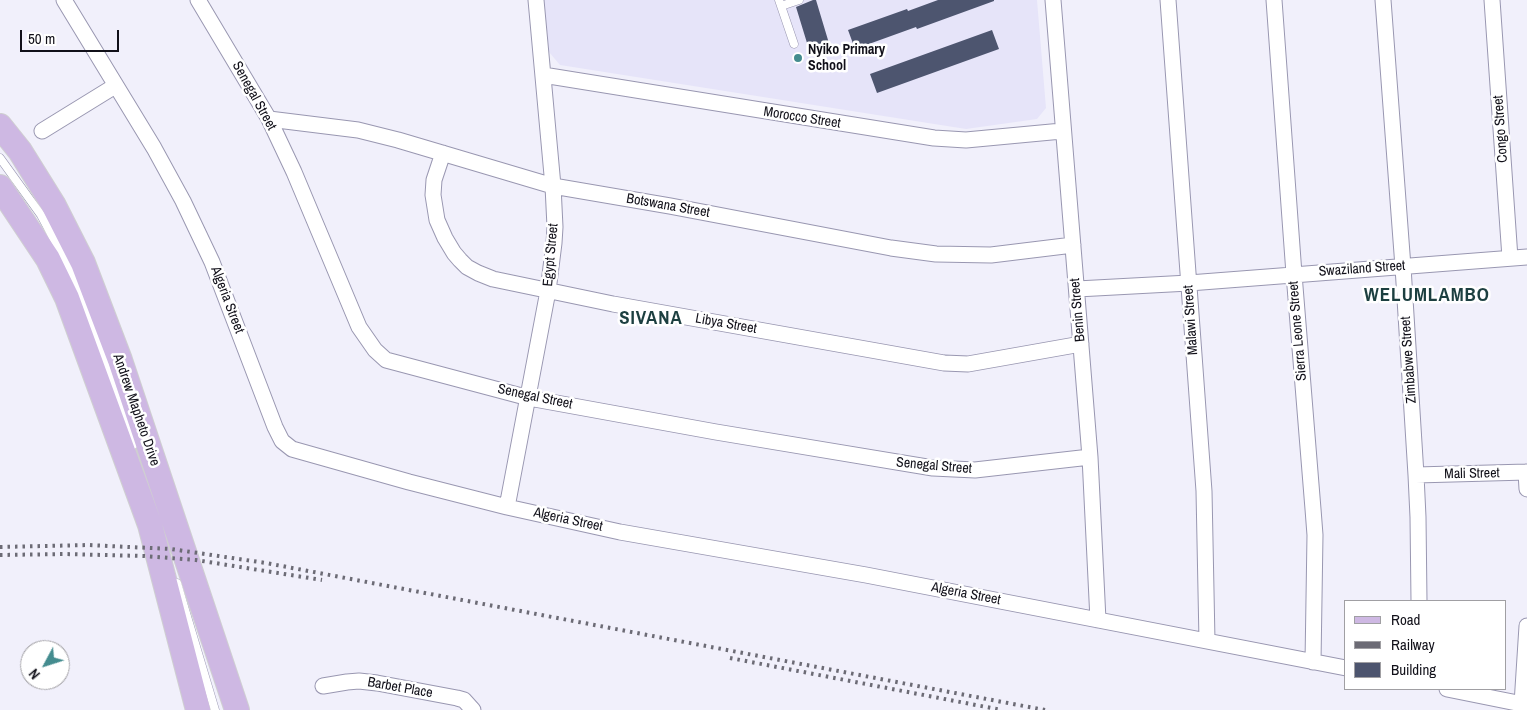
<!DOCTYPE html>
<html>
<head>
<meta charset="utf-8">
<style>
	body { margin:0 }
	#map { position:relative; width:1527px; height:710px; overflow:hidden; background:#f1f0fb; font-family:"Archivo Narrow",sans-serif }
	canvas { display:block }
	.legend { position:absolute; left:1344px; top:600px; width:162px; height:90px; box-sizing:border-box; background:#fff; border:1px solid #a09fa3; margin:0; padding:6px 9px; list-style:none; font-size:15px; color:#111019 }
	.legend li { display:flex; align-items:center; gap:10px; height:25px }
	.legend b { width:25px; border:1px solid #a09fa3 }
	.north { position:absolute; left:20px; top:640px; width:50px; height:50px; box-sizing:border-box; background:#fff; border:1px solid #a09fa3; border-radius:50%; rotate:230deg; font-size:14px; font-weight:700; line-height:20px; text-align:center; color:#111019 }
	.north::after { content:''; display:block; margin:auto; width:18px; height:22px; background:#448c8f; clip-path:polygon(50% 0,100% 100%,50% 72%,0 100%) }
	.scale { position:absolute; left:20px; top:30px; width:99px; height:22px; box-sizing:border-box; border:2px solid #111019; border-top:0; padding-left:6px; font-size:15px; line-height:18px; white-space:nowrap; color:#111019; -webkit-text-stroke:4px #fff; paint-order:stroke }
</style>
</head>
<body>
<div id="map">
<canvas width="1527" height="710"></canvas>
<ul class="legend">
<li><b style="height:6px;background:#ceb8e3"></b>Road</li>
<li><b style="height:6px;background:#6c6b75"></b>Railway</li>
<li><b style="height:14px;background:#4d556f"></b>Building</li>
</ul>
<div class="north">N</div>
<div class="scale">50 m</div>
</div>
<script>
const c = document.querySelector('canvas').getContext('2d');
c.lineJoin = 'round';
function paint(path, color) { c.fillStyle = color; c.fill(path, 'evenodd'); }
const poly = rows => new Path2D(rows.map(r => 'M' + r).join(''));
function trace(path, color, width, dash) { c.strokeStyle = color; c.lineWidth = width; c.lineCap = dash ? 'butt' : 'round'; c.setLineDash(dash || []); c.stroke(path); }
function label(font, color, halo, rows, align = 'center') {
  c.font = font + ' "Archivo Narrow",sans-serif'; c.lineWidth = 5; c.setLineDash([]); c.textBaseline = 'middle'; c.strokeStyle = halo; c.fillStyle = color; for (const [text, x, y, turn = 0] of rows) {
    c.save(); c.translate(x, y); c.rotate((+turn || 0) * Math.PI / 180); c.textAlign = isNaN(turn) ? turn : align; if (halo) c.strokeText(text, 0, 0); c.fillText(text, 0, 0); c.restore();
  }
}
paint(poly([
	[544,0,1037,0,1046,108,1037,119,966,129,560,65,549,52]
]), '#e6e4f9');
paint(poly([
	[813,0,816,0,831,50,811,56,796,7],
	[938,0,994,0,994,1,917,29,916,27,855,49,848,30,907,9,908,11],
	[992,30,999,49,877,93,870,74]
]), '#4d556f');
const service = poly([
	[779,0,794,44],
	[781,6,799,0],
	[0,158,41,215,70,269,85,306,133,445],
	[177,583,215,710]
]);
const minor = poly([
	[64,0,154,148,183,201,212,262,275,427,282,441,292,449,409,482,507,507,620,532,866,575,1346,668],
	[198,0,269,119,294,172,359,327,375,350,386,360,529,398,716,432,933,468,975,470,1090,457],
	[1053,0,1090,457,1098,620],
	[1168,0,1204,491,1207,641],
	[1274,0,1294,274,1313,509,1315,535,1313,662],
	[1383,0,1403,267,1416,475,1418,517,1419,601],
	[1492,0,1510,258],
	[543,75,934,138,966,140,1062,131],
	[269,119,358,130,398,140,553,186,670,206,891,248,936,254,991,255,1073,245],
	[42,131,115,86],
	[443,153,434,180,433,195,437,220,445,238,454,253,460,260,467,267,478,273,493,279,613,304,944,363,968,364,1081,344],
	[1077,289,1189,283,1527,257],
	[1526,472,1527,489],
	[1416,475,1527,472],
	[507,507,548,291,554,243,555,227,553,186,536,0],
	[323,686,347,682,359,681,377,683,457,698,464,700,473,710],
	[1447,689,1527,705],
	[1522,704,1527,626]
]);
const primary = poly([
	[0,126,20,151,53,204,83,263,120,360,237,710],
	[0,187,48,259,67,298,150,525,198,710]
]);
trace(service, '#9997b1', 9);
trace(minor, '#9997b1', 17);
trace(primary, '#cfcfd1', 26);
trace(service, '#fff', 8);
trace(minor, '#fff', 15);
trace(primary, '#ceb8e3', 24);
trace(poly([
	[0,547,88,545,171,549,266,563,1045,710],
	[0,555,65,554,144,556,196,560,322,580],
	[730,658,1002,710]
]), '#6c6b75', 4, [2.5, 5]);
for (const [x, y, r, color] of [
	[798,58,5,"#448c8f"]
]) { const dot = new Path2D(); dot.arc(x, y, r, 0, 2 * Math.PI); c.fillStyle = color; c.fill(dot); trace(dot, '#fff', 2); }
label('bold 14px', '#111019', '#fff', [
	["Nyiko Primary",808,50],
	["School",808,66]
], 'left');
label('14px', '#111019', '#fff', [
	["Senegal Street",254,96,61],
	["Morocco Street",802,118,9],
	["Congo Street",1501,129,-94],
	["Botswana Street",668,206,10],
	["Egypt Street",551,255,-85],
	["Swaziland Street",1362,269,-4],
	["Algeria Street",227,300,69],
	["Benin Street",1078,310,-95],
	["Malawi Street",1191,320,-94],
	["Libya Street",726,324,10],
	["Sierra Leone Street",1298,331,-95],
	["Zimbabwe Street",1409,360,-94],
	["Senegal Street",535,397,12],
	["Andrew Mapheto Drive",136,410,71],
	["Senegal Street",934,466,5],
	["Mali Street",1472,474,-1],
	["Algeria Street",568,520,12],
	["Algeria Street",966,594,11],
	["Barbet Place",400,688,10]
]);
c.letterSpacing = '1px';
label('bold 19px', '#1c3f40', '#fff', [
	["WELUMLAMBO",1427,296],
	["SIVANA",651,319]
]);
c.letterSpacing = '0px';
</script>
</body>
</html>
